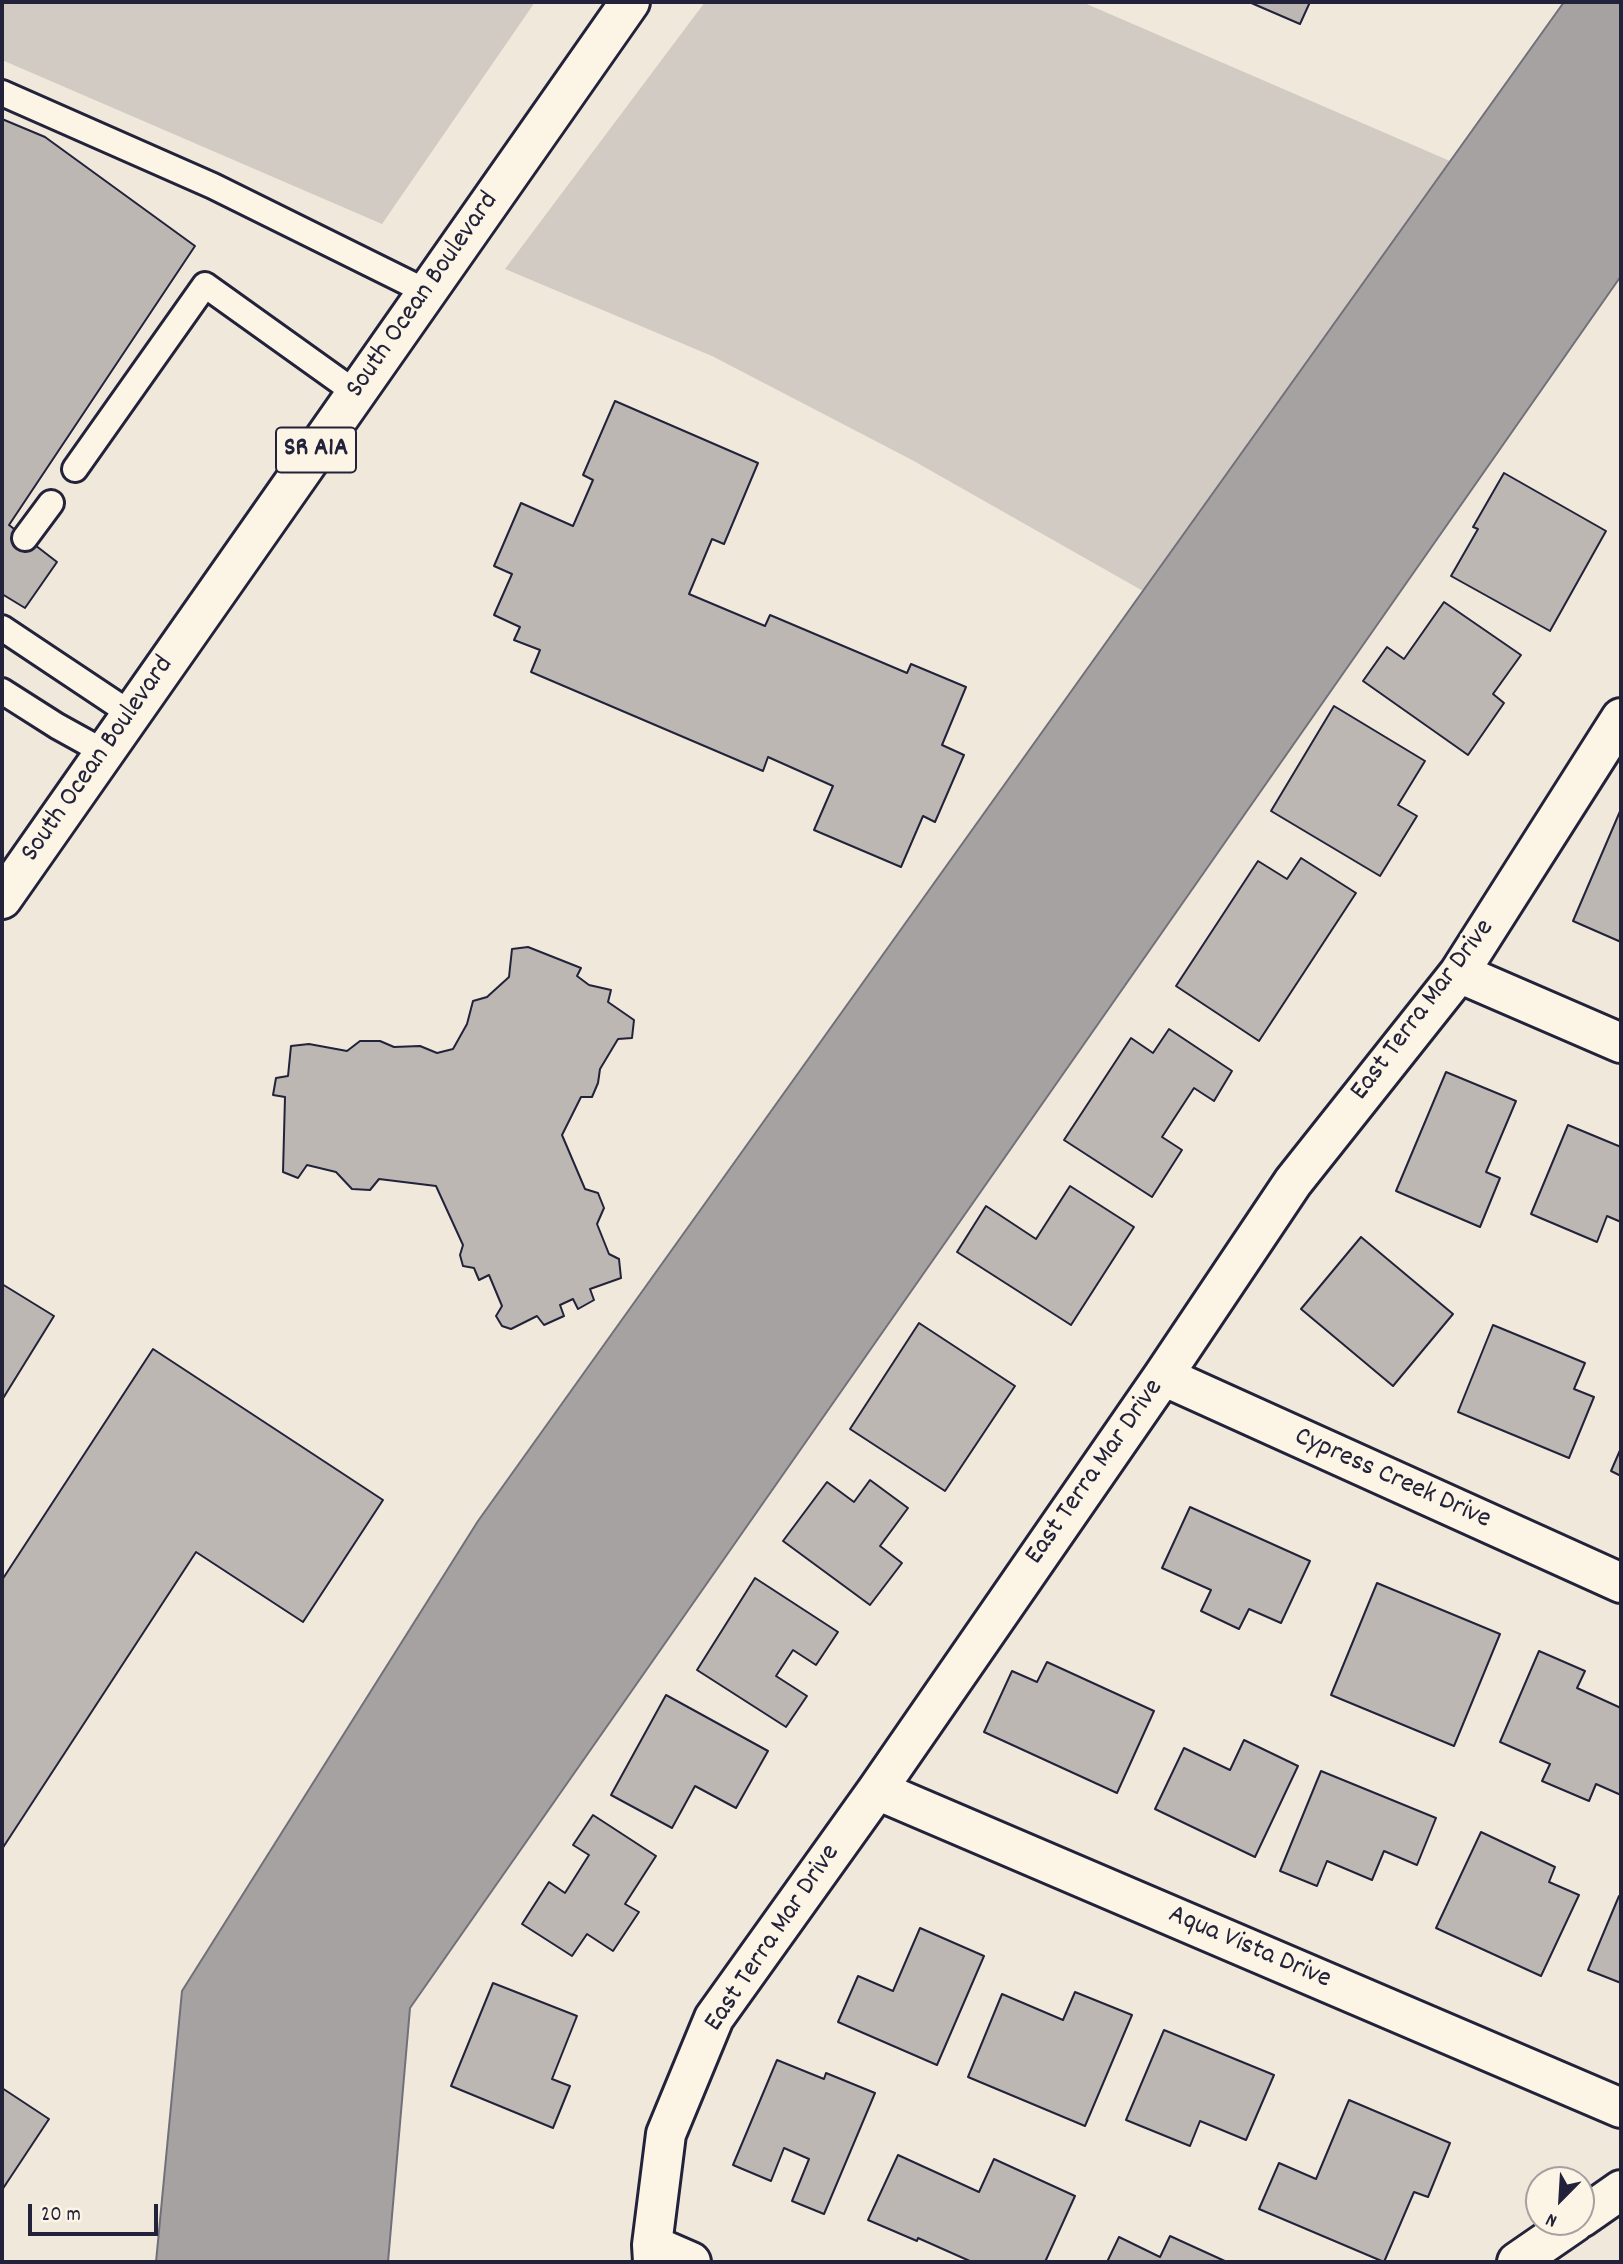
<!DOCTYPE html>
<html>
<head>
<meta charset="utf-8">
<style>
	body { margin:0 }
	#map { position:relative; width:1623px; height:2264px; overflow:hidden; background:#efe8db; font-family:Dekko,sans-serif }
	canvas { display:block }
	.frame { position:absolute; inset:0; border:4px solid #22223b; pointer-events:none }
	.north { position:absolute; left:1525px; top:2166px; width:70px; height:70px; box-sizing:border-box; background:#fcf5e5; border:2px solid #a5a1a1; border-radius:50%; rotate:204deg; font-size:19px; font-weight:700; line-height:28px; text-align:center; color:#22223b }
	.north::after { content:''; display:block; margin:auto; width:24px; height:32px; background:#22223b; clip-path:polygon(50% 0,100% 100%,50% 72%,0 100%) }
	.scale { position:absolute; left:28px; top:2204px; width:130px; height:32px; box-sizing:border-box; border:4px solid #22223b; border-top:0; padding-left:9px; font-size:21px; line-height:24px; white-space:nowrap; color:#22223b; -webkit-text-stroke:5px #fcf5e5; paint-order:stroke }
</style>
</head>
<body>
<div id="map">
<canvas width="1623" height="2264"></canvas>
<div class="frame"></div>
<div class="north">N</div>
<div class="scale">20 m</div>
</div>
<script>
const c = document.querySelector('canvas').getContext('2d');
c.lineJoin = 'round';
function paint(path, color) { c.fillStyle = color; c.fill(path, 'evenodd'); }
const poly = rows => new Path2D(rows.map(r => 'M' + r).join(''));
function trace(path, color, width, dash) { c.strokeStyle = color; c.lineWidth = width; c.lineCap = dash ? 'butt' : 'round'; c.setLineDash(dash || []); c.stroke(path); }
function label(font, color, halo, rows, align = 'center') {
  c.font = font + ' Dekko,sans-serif'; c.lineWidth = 5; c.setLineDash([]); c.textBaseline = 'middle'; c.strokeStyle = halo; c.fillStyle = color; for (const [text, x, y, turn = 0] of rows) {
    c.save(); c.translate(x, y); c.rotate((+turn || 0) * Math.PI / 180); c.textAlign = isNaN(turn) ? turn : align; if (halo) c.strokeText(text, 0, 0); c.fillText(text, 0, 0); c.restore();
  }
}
paint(poly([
	[2,2,535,2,382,224,2,60],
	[705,2,1082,2,1450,161,1143,591,912,460,712,356,505,269]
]), '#d1cbc3');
const water = poly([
	[1564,2,1621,2,1621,276,410,2008,388,2262,156,2262,182,1991,478,1521,1564,2]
]);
paint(water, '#a6a2a2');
trace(water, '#716f79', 2);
const building = poly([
	[1249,2,1310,2,1300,24,1249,2],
	[2,119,45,137,195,246,9,525,57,562,25,608,2,594,2,119],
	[615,401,758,463,724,544,712,539,689,594,765,626,770,615,907,673,911,664,966,687,942,745,964,755,935,822,923,816,901,867,814,830,833,786,768,757,763,771,531,672,540,650,514,640,520,627,494,615,512,574,494,566,521,503,573,526,593,480,583,475,615,401],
	[1504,473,1606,531,1550,631,1451,576,1478,529,1473,527,1504,473],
	[1444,602,1521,655,1493,694,1504,703,1468,755,1363,681,1387,647,1404,659,1444,602],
	[1334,706,1425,761,1398,805,1417,816,1380,876,1271,811,1334,706],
	[1621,809,1621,942,1573,921,1621,809],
	[1301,858,1356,893,1259,1041,1176,986,1258,861,1287,879,1301,858],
	[528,947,581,968,577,976,589,985,611,990,608,1002,634,1020,632,1038,618,1039,600,1069,598,1083,592,1097,581,1097,562,1135,585,1189,598,1193,604,1208,597,1224,609,1254,619,1259,621,1278,590,1289,594,1300,578,1309,573,1299,560,1305,564,1316,544,1325,537,1316,511,1329,502,1326,496,1316,502,1306,489,1275,479,1280,474,1268,463,1266,460,1255,463,1245,436,1186,379,1179,370,1190,352,1189,336,1172,307,1165,298,1178,283,1172,285,1097,273,1095,276,1078,288,1076,291,1046,309,1044,347,1051,360,1041,380,1041,394,1047,420,1046,437,1053,453,1049,467,1024,473,1001,487,997,509,977,512,949,528,947],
	[1169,1029,1232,1071,1214,1101,1194,1088,1162,1137,1182,1150,1152,1197,1064,1140,1131,1038,1153,1053,1169,1029],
	[1446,1072,1516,1101,1486,1172,1500,1178,1480,1227,1396,1191,1446,1072],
	[1568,1125,1621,1147,1621,1222,1607,1216,1597,1242,1531,1214,1568,1125],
	[1070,1186,1134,1227,1071,1325,957,1252,986,1206,1036,1239,1070,1186],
	[1361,1237,1453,1314,1393,1386,1301,1309,1361,1237],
	[2,1284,54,1316,2,1400,2,1284],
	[919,1323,1015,1386,945,1491,850,1429,919,1323],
	[1493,1325,1585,1363,1574,1389,1594,1397,1569,1458,1458,1412,1493,1325],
	[153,1349,383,1500,303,1622,196,1552,2,1849,2,1580,153,1349],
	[1621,1448,1621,1476,1611,1471,1621,1448],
	[870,1480,908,1508,880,1546,902,1563,870,1605,783,1541,827,1482,854,1502,870,1480],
	[1190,1507,1310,1561,1281,1623,1249,1609,1239,1629,1201,1611,1211,1590,1162,1568,1190,1507],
	[755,1578,838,1632,816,1665,793,1650,776,1676,807,1696,786,1727,697,1670,755,1578],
	[1377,1583,1500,1634,1454,1746,1331,1695,1377,1583],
	[1539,1651,1585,1671,1577,1688,1621,1708,1621,1795,1596,1784,1589,1801,1542,1781,1550,1764,1500,1742,1539,1651],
	[1047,1662,1154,1711,1117,1793,984,1732,1012,1671,1037,1682,1047,1662],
	[666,1695,768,1751,736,1808,695,1786,672,1828,611,1795,666,1695],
	[1244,1740,1298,1766,1255,1857,1155,1809,1184,1748,1230,1770,1244,1740],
	[1321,1771,1436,1818,1417,1865,1384,1851,1372,1880,1327,1861,1317,1886,1280,1871,1321,1771],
	[593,1815,656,1856,625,1904,639,1912,613,1951,587,1934,572,1956,522,1924,549,1882,565,1893,589,1855,573,1845,593,1815],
	[1481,1832,1555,1867,1549,1882,1579,1895,1541,1976,1436,1928,1481,1832],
	[1619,1896,1621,1897,1621,1983,1588,1970,1619,1896],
	[920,1928,984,1956,937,2065,838,2022,858,1976,893,1991,920,1928],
	[493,1983,577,2016,552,2079,570,2086,553,2128,451,2086,493,1983],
	[1075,1992,1132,2015,1085,2126,968,2077,1002,1994,1063,2020,1075,1992],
	[1164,2030,1274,2075,1246,2140,1200,2121,1190,2146,1126,2120,1164,2030],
	[777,2060,824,2079,826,2073,875,2093,824,2214,792,2201,809,2159,784,2148,771,2181,733,2165,777,2060],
	[2,2088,49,2119,2,2190,2,2088],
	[1349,2100,1450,2143,1428,2197,1414,2192,1384,2262,1259,2209,1279,2163,1316,2179,1349,2100],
	[898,2155,979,2192,994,2159,1075,2196,1045,2262,972,2262,918,2238,917,2241,868,2220,898,2155],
	[1170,2236,1227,2262,1107,2262,1119,2237,1160,2257,1170,2236]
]);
paint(building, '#bcb7b3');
trace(building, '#22223b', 2);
const lane = poly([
	[2,93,213,186,427,292],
	[75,469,205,285,356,393],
	[25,538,51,503],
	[2,628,131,714],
	[2,691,57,726,104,752]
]);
const street = poly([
	[1459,973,1621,1043],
	[1163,1376,1621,1583],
	[877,1790,1621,2108],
	[1581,2218,1621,2190],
	[652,2245,691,2262],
	[653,2262,652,2245,666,2134,714,2018,877,1790,1163,1376,1293,1182,1459,973,1621,718],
	[1517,2262,1575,2222]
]);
const primary = poly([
	[2,899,630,2]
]);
trace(lane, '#22223b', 30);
trace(street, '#22223b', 44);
trace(primary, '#22223b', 44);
trace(lane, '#fcf5e5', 24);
trace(street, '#fcf5e5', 38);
trace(primary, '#fcf5e5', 38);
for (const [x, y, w] of [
	[316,450,80]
]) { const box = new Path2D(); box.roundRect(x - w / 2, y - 22.5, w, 45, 5); c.fillStyle = '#fcf5e5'; c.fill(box); trace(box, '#22223b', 2); }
label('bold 26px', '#22223b', null, [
	["SR A1A",316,450]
]);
label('28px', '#22223b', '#fcf5e5', [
	["South Ocean Boulevard",424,296,-55],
	["South Ocean Boulevard",99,760,-55],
	["East Terra Mar Drive",1424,1011,-53],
	["East Terra Mar Drive",1096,1473,-55],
	["Cypress Creek Drive",1392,1480,24],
	["East Terra Mar Drive",774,1939,-56],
	["Aqua Vista Drive",1249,1949,23]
]);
</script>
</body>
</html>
